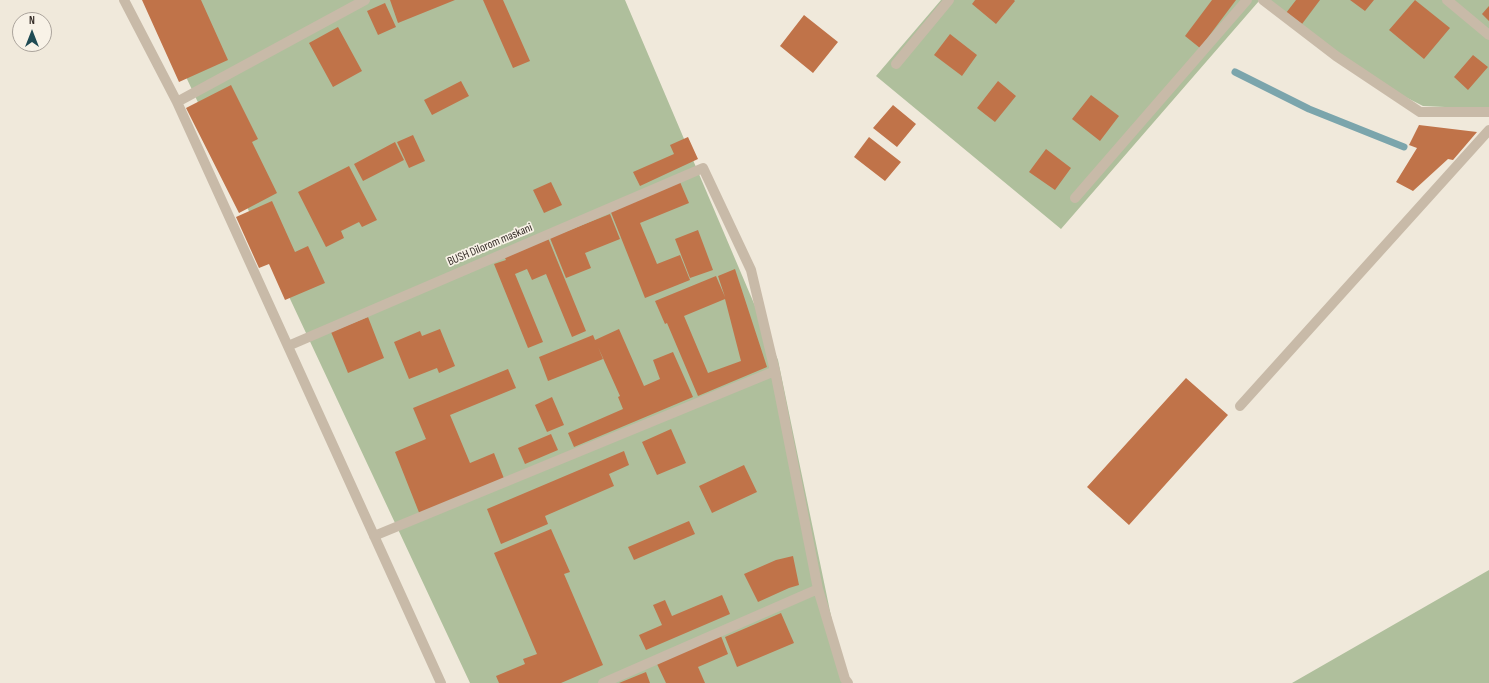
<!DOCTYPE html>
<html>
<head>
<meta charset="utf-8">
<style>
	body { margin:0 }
	#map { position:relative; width:1489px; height:683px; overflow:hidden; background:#f0e9db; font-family:"Sofia Sans Condensed",sans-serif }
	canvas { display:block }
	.north { position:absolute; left:12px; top:12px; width:40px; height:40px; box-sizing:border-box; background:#f8f2e7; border:1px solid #aaa39b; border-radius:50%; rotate:0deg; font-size:11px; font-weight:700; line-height:16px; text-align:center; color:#352d28 }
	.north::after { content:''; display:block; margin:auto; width:14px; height:18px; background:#1f4b54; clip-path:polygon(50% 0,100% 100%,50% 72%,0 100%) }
</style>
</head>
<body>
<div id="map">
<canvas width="1489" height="683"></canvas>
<div class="north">N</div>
</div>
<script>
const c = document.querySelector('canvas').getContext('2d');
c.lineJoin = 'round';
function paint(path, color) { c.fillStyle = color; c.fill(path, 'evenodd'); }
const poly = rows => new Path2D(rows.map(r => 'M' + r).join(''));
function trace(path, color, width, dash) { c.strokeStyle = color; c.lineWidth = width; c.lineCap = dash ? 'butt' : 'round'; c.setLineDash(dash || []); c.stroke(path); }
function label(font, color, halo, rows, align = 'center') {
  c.font = font + ' "Sofia Sans Condensed",sans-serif'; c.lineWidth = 3.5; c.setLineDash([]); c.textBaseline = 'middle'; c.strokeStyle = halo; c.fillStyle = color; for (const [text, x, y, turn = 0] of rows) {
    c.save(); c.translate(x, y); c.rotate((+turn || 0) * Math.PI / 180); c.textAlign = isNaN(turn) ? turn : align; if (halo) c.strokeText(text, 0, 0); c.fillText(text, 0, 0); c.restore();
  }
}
paint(poly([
	[150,0,625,0,778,360,842,669,851,683,470,683],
	[941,0,1489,0,1489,109,1423,106,1352,70,1259,1,1061,229,876,76],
	[1489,570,1489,683,1292,683]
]), '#afbf9c');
trace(poly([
	[1235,72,1309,109,1404,147]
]), '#7ba5ac', 7);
paint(poly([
	[142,0,201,0,228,60,179,82],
	[390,0,455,0,398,23],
	[483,0,503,0,530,61,513,68],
	[975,0,1014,0,1015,1,996,24,972,4],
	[1212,0,1236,0,1200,48,1185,36],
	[1296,0,1320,0,1302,24,1286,13],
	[1350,0,1374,0,1365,11],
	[1415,0,1450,28,1424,59,1389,30],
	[385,3,396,27,378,35,367,11],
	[1489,6,1489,21,1482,14],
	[804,15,838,42,813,73,780,46],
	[338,27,362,71,333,87,309,43],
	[950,34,977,55,962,76,934,55],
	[1473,55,1488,67,1468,90,1454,77],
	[461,81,469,96,432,115,424,100],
	[998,81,1016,96,995,122,977,108],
	[231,85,258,139,252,142,277,193,239,213,186,108],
	[1091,95,1119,116,1100,141,1072,119],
	[893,105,916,124,897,147,873,128],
	[1419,125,1477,132,1453,160,1448,159,1413,191,1396,182,1417,148,1409,145],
	[413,135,425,161,409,168,397,142],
	[688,137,698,159,640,186,633,172,674,154,670,145],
	[869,137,901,162,885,181,854,157],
	[395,142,404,160,363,181,354,164],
	[1046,149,1071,168,1055,190,1029,172],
	[349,166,377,220,362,227,359,222,341,231,344,238,326,247,298,192],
	[551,182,562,205,544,213,533,190],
	[680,182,689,203,640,223,657,264,680,255,690,280,645,298,610,210],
	[272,201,295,252,308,246,325,283,285,300,269,264,259,268,236,217],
	[610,214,620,239,585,253,591,268,566,278,550,238],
	[698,230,713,270,690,278,675,239],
	[548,238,586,331,572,337,546,274,532,280,527,269,515,274,543,342,528,348,494,264,506,260,504,256],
	[735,269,767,367,698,396,667,323,665,324,655,301,716,276,725,297,718,276],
	[725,299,741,361,708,373,684,316],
	[368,317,384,358,348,373,331,332],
	[440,329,455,366,439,373,437,368,409,379,394,342,420,331,422,336],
	[619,329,644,386,660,379,653,360,673,352,693,397,574,447,568,433,623,409,618,397,620,396,598,347,603,359,548,381,539,357,593,335,595,340],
	[508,369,516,388,450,415,470,463,494,453,505,481,420,515,395,452,426,439,413,408],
	[1186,378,1228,415,1129,525,1087,487],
	[552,397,564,425,547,432,535,405],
	[671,429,686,463,657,475,642,442],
	[551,434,558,450,525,464,518,448],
	[624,451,629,465,609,474,614,486,545,516,548,524,501,544,487,509],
	[744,465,757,492,712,513,699,486],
	[689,521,695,534,634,560,628,547],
	[551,529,570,572,564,574,603,665,561,683,499,683,496,676,525,664,523,659,537,654,494,553],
	[793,556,799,585,789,588,758,602,744,574,776,560],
	[722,595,730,614,646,650,639,635,662,625,653,605,665,600,672,616],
	[781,613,794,643,737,667,725,637],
	[721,636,728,654,698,667,705,683,666,683,657,664],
	[646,672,650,683,619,683]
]), '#c07349');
trace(poly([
	[124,0,177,102,441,683],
	[1263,0,1336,56,1420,112,1489,112],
	[1447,0,1489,35],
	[896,64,949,0],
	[177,102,365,0],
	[1075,198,1247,0],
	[288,346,703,168,751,270,775,371,818,589,845,679,848,683],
	[1240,406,1489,130],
	[374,536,775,371],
	[603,683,818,589]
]), '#c8baa8', 10);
label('12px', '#352d28', '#f8f2e7', [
	["BUSH Dilorom maskani",490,245,-23]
]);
</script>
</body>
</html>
